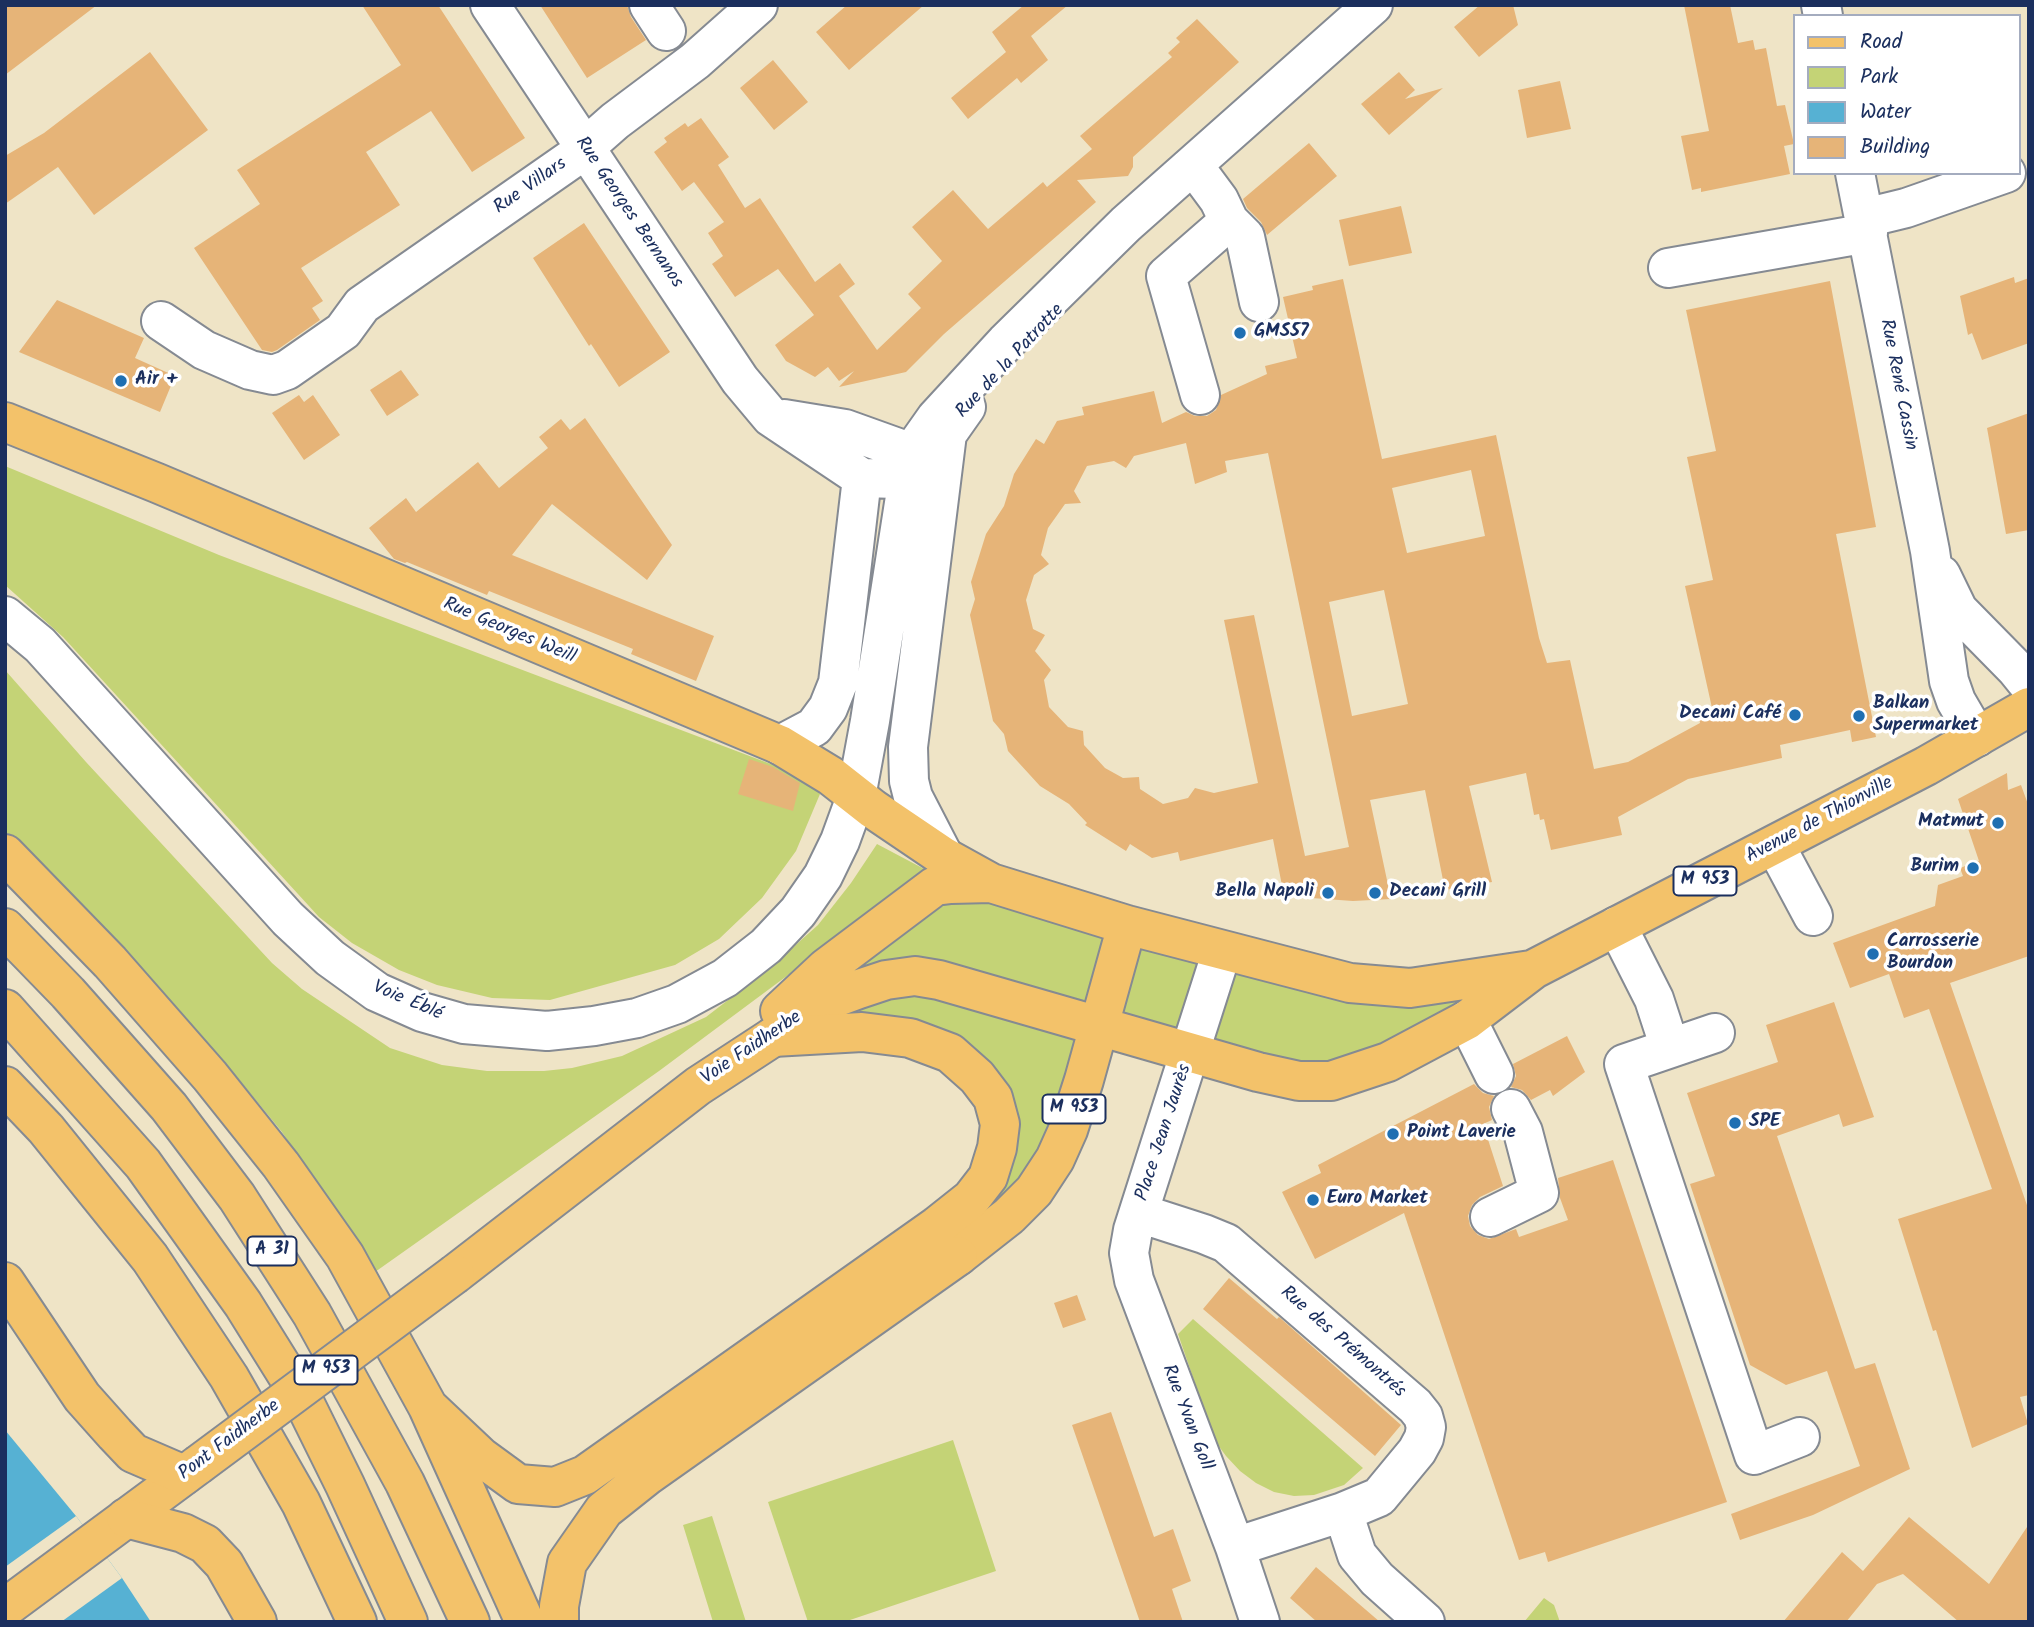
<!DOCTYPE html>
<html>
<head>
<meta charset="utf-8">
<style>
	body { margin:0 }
	#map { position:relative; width:2034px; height:1627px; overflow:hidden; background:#efe4c6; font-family:Kalam,sans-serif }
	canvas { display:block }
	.frame { position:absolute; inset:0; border:7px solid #1b2f5e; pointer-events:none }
	.legend { position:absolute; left:1793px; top:14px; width:228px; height:161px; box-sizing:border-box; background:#fff; border:2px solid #a4acbf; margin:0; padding:9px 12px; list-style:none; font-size:21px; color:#1b2f5e }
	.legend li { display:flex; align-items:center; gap:14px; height:35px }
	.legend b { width:35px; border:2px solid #a4acbf }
</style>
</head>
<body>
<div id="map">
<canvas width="2034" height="1627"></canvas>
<div class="frame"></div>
<ul class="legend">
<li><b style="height:9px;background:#f3c26a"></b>Road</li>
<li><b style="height:19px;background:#c4d376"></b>Park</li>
<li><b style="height:19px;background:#56b1d3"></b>Water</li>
<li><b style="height:19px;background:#e6b478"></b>Building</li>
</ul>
</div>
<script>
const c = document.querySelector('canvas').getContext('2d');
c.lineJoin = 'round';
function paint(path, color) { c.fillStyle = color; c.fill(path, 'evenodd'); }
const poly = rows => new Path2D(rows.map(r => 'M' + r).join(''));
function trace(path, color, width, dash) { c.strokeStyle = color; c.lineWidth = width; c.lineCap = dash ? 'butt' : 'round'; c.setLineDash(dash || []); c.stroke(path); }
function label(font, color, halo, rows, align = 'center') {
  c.font = font + ' Kalam,sans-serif'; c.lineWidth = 7; c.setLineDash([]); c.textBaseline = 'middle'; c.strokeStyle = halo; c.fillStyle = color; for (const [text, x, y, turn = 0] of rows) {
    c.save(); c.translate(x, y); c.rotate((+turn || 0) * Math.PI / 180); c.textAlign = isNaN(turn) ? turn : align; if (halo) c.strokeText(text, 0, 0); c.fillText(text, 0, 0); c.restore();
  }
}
paint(poly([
	[5,466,219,555,805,777,820,794,796,851,762,898,719,939,675,965,550,1000,492,998,437,985,399,970,352,943,319,917,63,637,5,585],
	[5,670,86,762,272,963,302,989,390,1048,442,1065,487,1071,544,1071,572,1068,622,1056,706,1017,771,967,818,925,851,883,877,844,928,871,659,1071,375,1272,282,1132,231,1070,5,833],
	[935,886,1287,969,1534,969,1331,1081,1099,1027,1009,1216,988,1177,977,1077,862,1032,859,989,826,968],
	[1193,1319,1363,1468,1344,1485,1314,1495,1294,1496,1274,1492,1256,1483,1240,1471,1226,1456,1215,1441,1178,1334],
	[953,1440,996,1571,844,1622,808,1622,768,1502],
	[712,1516,746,1622,713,1622,683,1525],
	[1544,1598,1554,1605,1560,1622,1524,1622]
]), '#c4d376');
paint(poly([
	[5,1430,76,1516,122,1578,151,1622,5,1622]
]), '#56b1d3');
paint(poly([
	[76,1516,122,1578,61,1622,5,1622,5,1567]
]), '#efe4c6');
paint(poly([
	[5,5,97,5,5,75],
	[362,5,438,5,525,138,472,172,431,111,366,152,400,205,301,268,323,301,312,308,320,320,277,350,272,352,262,350,194,248,260,204,237,170,401,65],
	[540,5,627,5,631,17,646,40,587,78],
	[847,5,924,5,849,70,816,32],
	[1024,5,1068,5,1031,36,1048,60,1021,83,1017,78,968,119,951,98,1006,52,992,32],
	[1480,5,1513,5,1518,25,1479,57,1454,27],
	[1684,5,1730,5,1738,43,1753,40,1755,50,1766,48,1777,106,1785,105,1794,144,1784,146,1790,174,1701,192,1701,188,1692,190,1681,136,1709,131],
	[1197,19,1239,62,1133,157,1133,167,1128,176,1077,180,1096,202,944,334,906,372,839,387,854,371,839,381,828,367,815,377,786,361,775,345,814,315,778,269,735,297,712,264,723,256,708,233,724,222,694,182,682,191,654,152,667,142,664,138,685,123,688,127,701,118,729,157,718,165,745,208,760,198,815,282,840,263,855,284,839,296,877,350,921,308,908,294,942,261,912,227,953,190,988,229,1043,182,1047,187,1092,149,1080,136,1172,57,1168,53,1180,42,1176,38],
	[150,52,208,130,94,215,58,167,5,204,5,156,44,133],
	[773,60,808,102,774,130,740,88],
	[1399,72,1415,90,1405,99,1443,88,1389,135,1361,104],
	[1560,81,1571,129,1527,138,1518,90],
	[1309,143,1337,176,1267,235,1261,222,1247,208,1243,199],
	[1401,206,1412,253,1349,266,1339,220],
	[584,223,670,352,619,387,591,344,589,346,533,258],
	[2014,277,2015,283,2029,278,2029,343,1982,360,1972,333,1968,335,1960,296],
	[1343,279,1382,459,1496,435,1539,638,1547,663,1570,660,1594,769,1628,762,1700,723,1698,711,1712,708,1685,586,1713,580,1687,457,1716,451,1686,310,1830,281,1876,527,1836,534,1876,737,1852,742,1850,730,1780,745,1782,758,1688,779,1618,817,1622,835,1551,850,1544,819,1540,820,1539,814,1534,815,1526,773,1469,786,1492,882,1445,890,1425,790,1370,800,1391,899,1353,901,1284,896,1273,839,1180,861,1178,852,1152,858,1130,844,1126,851,1085,825,1087,823,1069,804,1040,786,1008,751,1004,734,993,721,970,615,975,599,971,582,986,534,1004,506,1014,474,1036,439,1044,444,1057,421,1084,415,1082,407,1154,391,1162,423,1186,412,1195,416,1207,416,1216,410,1221,395,1267,374,1265,366,1297,358,1283,297,1313,290,1312,286],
	[1186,443,1195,484,1227,472,1225,461,1268,453,1349,847,1305,856,1254,615,1224,620,1258,783,1214,793,1195,788,1188,798,1163,804,1140,789,1139,777,1123,778,1105,768,1084,745,1083,731,1068,727,1049,707,1044,680,1051,670,1035,651,1045,635,1033,629,1026,600,1034,575,1049,564,1041,555,1048,528,1065,504,1081,503,1074,491,1087,466,1114,461,1126,468,1134,456],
	[1471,470,1485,536,1407,553,1392,488],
	[1384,590,1408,704,1352,716,1329,602],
	[57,300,144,338,135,358,175,376,160,412,19,352],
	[401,370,419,395,387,416,370,390],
	[299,395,304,402,313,395,340,435,304,460,272,413],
	[2029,413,2029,530,2006,534,1987,428],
	[585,418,672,545,647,580,552,504,512,555,714,636,696,681,631,654,633,649,489,591,487,595,407,562,405,563,394,559,369,528,406,498,416,512,478,462,499,488,548,448,539,437,561,419,570,430],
	[749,759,773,767,800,783,793,811,738,794],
	[2007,773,2008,790,2021,785,2029,807,2029,956,1950,983,2029,1211,2029,1395,2020,1397,2028,1424,1972,1448,1936,1330,1933,1331,1898,1219,1992,1189,1929,1009,1904,1018,1889,974,1850,988,1833,943,1935,906,1938,885,1963,876,1960,868,1979,861,1958,799],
	[1834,1002,1874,1117,1843,1127,1839,1114,1777,1136,1855,1369,1875,1363,1910,1469,1813,1515,1740,1540,1731,1514,1860,1466,1827,1371,1786,1385,1750,1365,1690,1184,1715,1176,1687,1093,1778,1062,1766,1025],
	[1567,1036,1585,1072,1553,1096,1550,1090,1531,1100,1522,1090,1511,1087,1516,1076,1513,1064],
	[1474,1084,1483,1093,1494,1096,1489,1107,1492,1120,1483,1124,1503,1186,1480,1197,1472,1205,1468,1216,1470,1226,1478,1235,1489,1239,1516,1229,1519,1237,1568,1220,1560,1198,1558,1178,1613,1160,1727,1502,1548,1562,1545,1552,1519,1560,1404,1213,1315,1259,1282,1192,1321,1173,1318,1165],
	[1229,1278,1277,1319,1279,1317,1401,1425,1375,1456,1203,1309],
	[1077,1295,1086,1320,1063,1328,1054,1303],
	[1111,1412,1154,1537,1173,1529,1191,1581,1172,1589,1183,1622,1140,1622,1072,1425],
	[1909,1517,1989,1584,2029,1524,2029,1622,1959,1622,1903,1574,1877,1584,1846,1622,1783,1622,1842,1552,1863,1571],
	[1316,1567,1380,1622,1317,1622,1290,1598]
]), '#e6b478');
const minor = poly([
	[490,5,740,380,771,417,862,478,932,480],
	[649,5,666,31],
	[1821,5,1823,16],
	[1855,173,1930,551,1949,681,1956,701,1977,737],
	[1202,177,1219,200,1229,221,1245,237,1259,302],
	[1865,218,1906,208,2006,173],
	[1668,268,1868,233],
	[161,321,204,350,250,370,273,375,287,370,343,331,362,305,573,158,615,121,695,61,758,5],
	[1200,395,1166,276,1229,221],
	[784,419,845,429,937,462],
	[1941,575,1958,610,2016,669,2029,685],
	[5,616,40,645,288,919,330,958,377,992,422,1012,464,1024,547,1031,594,1026,637,1018,677,1004,725,978,766,946,798,912,823,876,840,841,856,797,870,721,912,452,936,418,1006,342,1126,224,1373,5],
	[780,745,814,727,828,708,838,683,862,478],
	[1775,845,1813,916],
	[944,857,913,797,909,781,908,747,947,434,966,407],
	[1617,926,1654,999,1670,1048],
	[1222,951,1133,1230,1129,1253,1134,1280,1235,1547,1260,1622],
	[1467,1020,1494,1074],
	[1715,1033,1624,1064,1754,1455,1800,1437],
	[1139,1213,1204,1234,1226,1243,1415,1406,1423,1416,1426,1427,1424,1438,1417,1451,1379,1497,1343,1512,1357,1555,1377,1579,1425,1622],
	[1490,1217,1539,1193,1523,1132,1511,1109],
	[1235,1547,1343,1512]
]);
const major = poly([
	[5,422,157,483,780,745,831,776,873,809,944,857,991,883],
	[780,1011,826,968,935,886,951,884,991,883,1127,925,1350,983,1410,988,1531,970],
	[958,1256,1009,1216,1034,1191,1055,1159,1068,1130,1084,1080,1127,925],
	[455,1274,698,1086,773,1037,807,1012,832,999,859,989,886,980,915,976,939,980,1258,1072,1299,1081,1331,1081,1388,1062,1467,1020,1534,969,1926,766,2029,707],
	[5,1608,198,1465]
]);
const highway = poly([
	[5,854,110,962,210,1076,281,1165,345,1256,428,1407,525,1622],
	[5,928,68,993,169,1107,237,1197,312,1314,405,1483,470,1622],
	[5,1009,143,1164,243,1304,304,1402,345,1485,408,1622],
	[5,1086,46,1129,150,1258,229,1377,301,1503,357,1622],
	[5,1282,82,1397,115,1434,133,1453,184,1475],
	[428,1407,481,1457,518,1484,555,1487,585,1475,937,1226,971,1199,988,1177,997,1148,1000,1124,993,1098,977,1077,950,1053,910,1038,862,1032,773,1037],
	[126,1518,183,1533,205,1544,224,1564,257,1622],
	[559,1622,559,1606,567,1563,604,1510,648,1475,958,1256]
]);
trace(minor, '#858a92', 42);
trace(major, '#858a92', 42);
trace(highway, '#858a92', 42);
trace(minor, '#fff', 38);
trace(major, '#f3c26a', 38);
trace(highway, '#f3c26a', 38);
const majorBridge = poly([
	[198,1465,455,1274]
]);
trace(majorBridge, '#858a92', 42, []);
trace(majorBridge, '#f3c26a', 38);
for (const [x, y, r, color] of [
	[1240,333,7,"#1f6fb2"],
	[121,381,7,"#1f6fb2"],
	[1795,715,7,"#1f6fb2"],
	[1859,716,7,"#1f6fb2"],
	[1998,823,7,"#1f6fb2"],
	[1973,868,7,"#1f6fb2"],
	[1328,893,7,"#1f6fb2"],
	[1375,893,7,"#1f6fb2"],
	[1873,954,7,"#1f6fb2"],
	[1735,1123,7,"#1f6fb2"],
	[1393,1134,7,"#1f6fb2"],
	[1313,1200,7,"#1f6fb2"]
]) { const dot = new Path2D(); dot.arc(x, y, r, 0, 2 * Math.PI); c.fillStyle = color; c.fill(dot); trace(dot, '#fff', 2.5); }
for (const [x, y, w] of [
	[1705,881,63],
	[1074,1109,63],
	[272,1251,49],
	[326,1370,63]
]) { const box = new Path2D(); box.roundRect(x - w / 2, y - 14.5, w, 29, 5); c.fillStyle = '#fff'; c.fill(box); trace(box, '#1b2f5e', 2); }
label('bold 18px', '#1b2f5e', null, [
	["M 953",1705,881],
	["M 953",1074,1109],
	["A 31",272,1251],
	["M 953",326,1370]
]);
label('19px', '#1b2f5e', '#fff', [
	["Rue Villars",531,187,-35],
	["Rue Georges Bernanos",628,213,56],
	["Rue de la Patrotte",1011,362,-47],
	["Rue René Cassin",1897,385,79],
	["Rue Georges Weill",509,632,23],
	["Avenue de Thionville",1820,821,-28],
	["Voie Éblé",407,1002,23],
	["Voie Faidherbe",752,1049,-34],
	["Place Jean Jaurès",1165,1133,-72],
	["Rue des Prémontrés",1342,1343,41],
	["Rue Yvan Goll",1186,1418,69],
	["Pont Faidherbe",230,1441,-37]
]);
label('bold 19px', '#1b2f5e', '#fff', [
	["GMS57",1254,333],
	["Air +",135,381],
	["Balkan",1873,705],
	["Supermarket",1873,727],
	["Decani Café",1781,715,"right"],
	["Matmut",1984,823,"right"],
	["Burim",1959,868,"right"],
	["Bella Napoli",1314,893,"right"],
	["Decani Grill",1389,893],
	["Carrosserie",1887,943],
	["Bourdon",1887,965],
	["SPE",1749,1123],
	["Point Laverie",1407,1134],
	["Euro Market",1327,1200]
], 'left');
</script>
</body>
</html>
